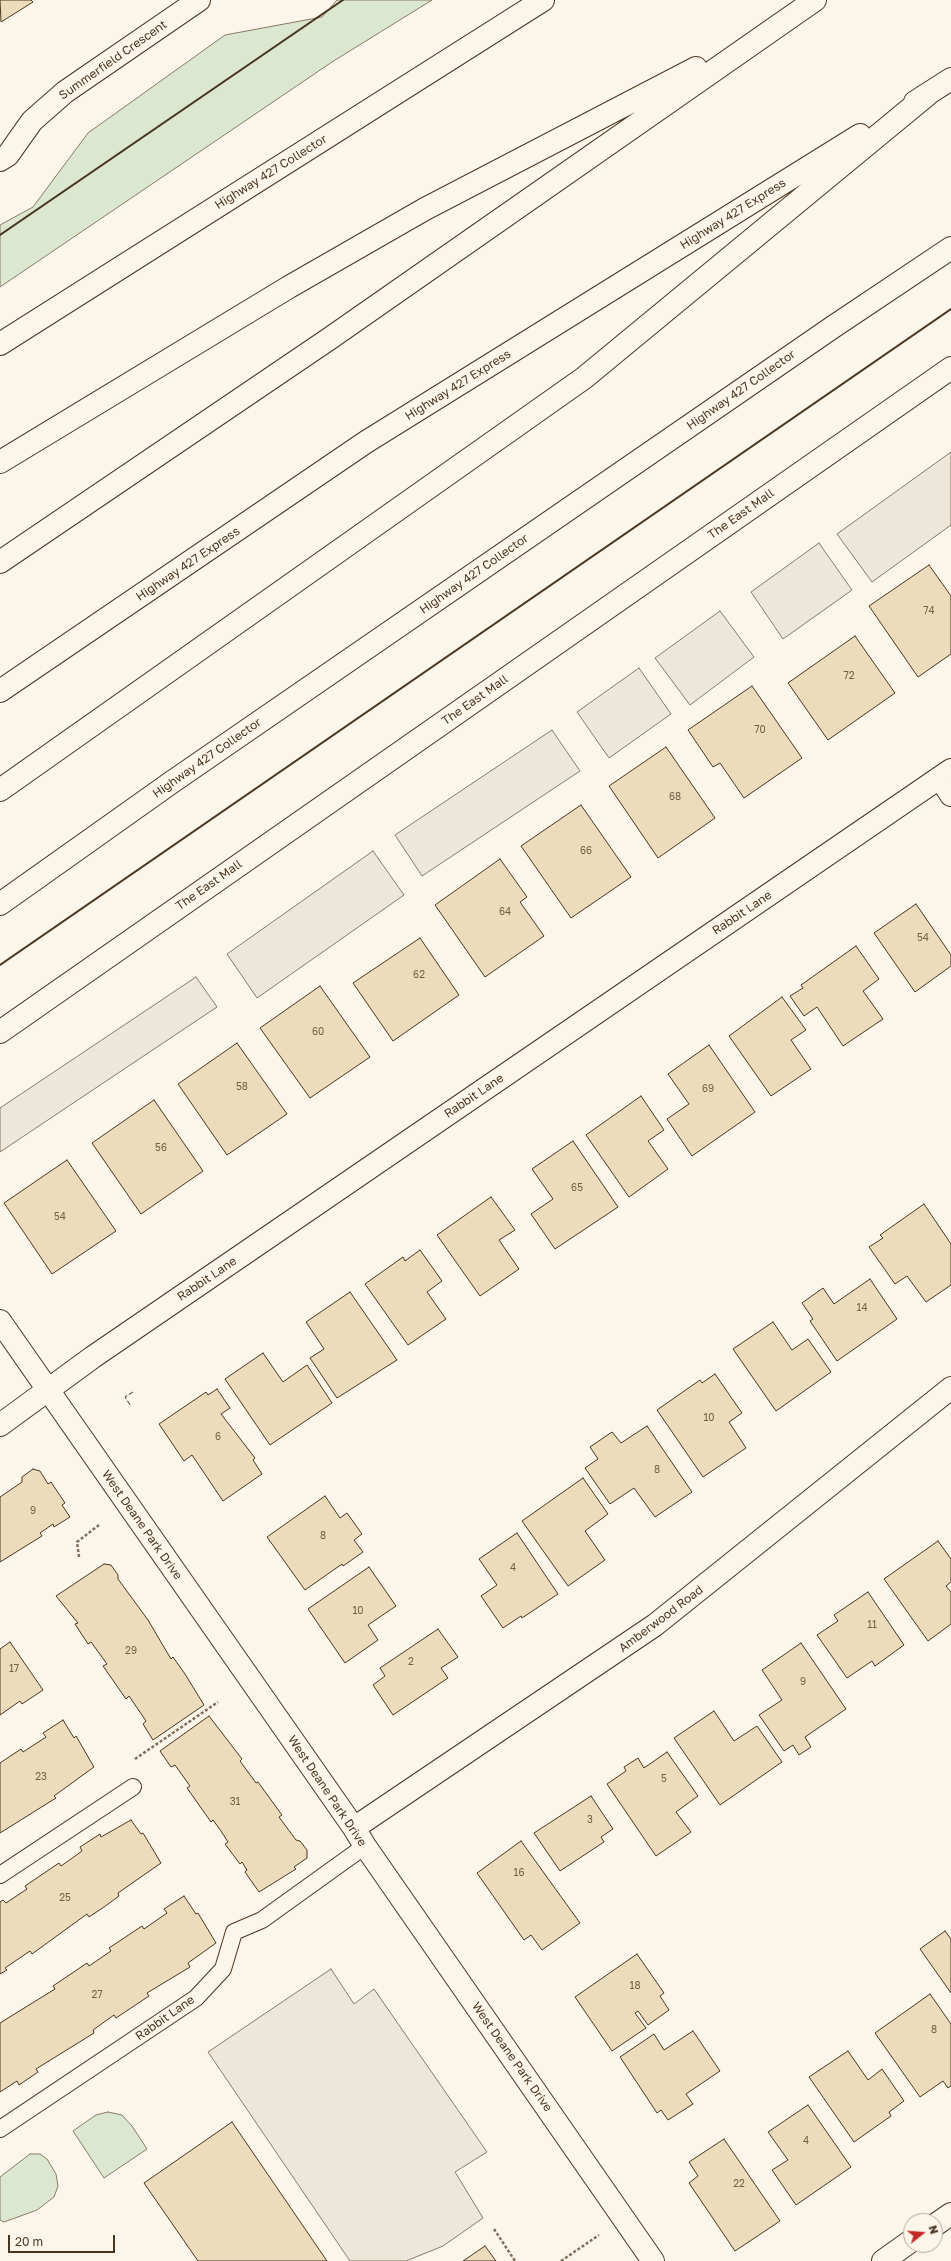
<!DOCTYPE html>
<html>
<head>
<meta charset="utf-8">
<style>
	body { margin:0 }
	#map { position:relative; width:951px; height:2261px; overflow:hidden; background:#fbf6e9; font-family:"Golos Text",sans-serif }
	canvas { display:block }
	.north { position:absolute; left:903px; top:2213px; width:40px; height:40px; box-sizing:border-box; background:#fbf6e9; border:1px solid #b4a999; border-radius:50%; rotate:73deg; font-size:11px; font-weight:700; line-height:16px; text-align:center; color:#4a3520 }
	.north::after { content:''; display:block; margin:auto; width:14px; height:18px; background:#c62828; clip-path:polygon(50% 0,100% 100%,50% 72%,0 100%) }
	.scale { position:absolute; left:8px; top:2235px; width:107px; height:18px; box-sizing:border-box; border:2px solid #4a3520; border-top:0; padding-left:5px; font-size:12px; line-height:14px; white-space:nowrap; color:#4a3520; -webkit-text-stroke:3px #fbf6e9; paint-order:stroke }
</style>
</head>
<body>
<div id="map">
<canvas width="951" height="2261"></canvas>
<div class="north">N</div>
<div class="scale">20 m</div>
</div>
<script>
const c = document.querySelector('canvas').getContext('2d');
c.lineJoin = 'round';
function paint(path, color) { c.fillStyle = color; c.fill(path, 'evenodd'); }
const poly = rows => new Path2D(rows.map(r => 'M' + r).join(''));
function trace(path, color, width, dash) { c.strokeStyle = color; c.lineWidth = width; c.lineCap = dash ? 'butt' : 'round'; c.setLineDash(dash || []); c.stroke(path); }
function label(font, color, halo, rows, align = 'center') {
  c.font = font + ' "Golos Text",sans-serif'; c.lineWidth = 3; c.setLineDash([]); c.textBaseline = 'middle'; c.strokeStyle = halo; c.fillStyle = color; for (const [text, x, y, turn = 0] of rows) {
    c.save(); c.translate(x, y); c.rotate((+turn || 0) * Math.PI / 180); c.textAlign = isNaN(turn) ? turn : align; if (halo) c.strokeText(text, 0, 0); c.fillText(text, 0, 0); c.restore();
  }
}
const green = poly([
	[337,0,432,0,332,62,0,287,0,225,33,207,88,133,225,35,322,17,337,0],
	[108,2112,122,2115,132,2126,147,2149,104,2178,73,2131,96,2115,108,2112],
	[30,2154,40,2154,47,2159,56,2174,58,2186,54,2197,37,2210,4,2222,0,2220,0,2177,30,2154]
]);
paint(green, '#dce7d0');
trace(green, '#887966', 1);
const parking = poly([
	[951,452,951,525,872,582,837,534,951,452],
	[819,543,852,590,783,639,751,592,819,543],
	[720,611,754,657,690,705,655,658,720,611],
	[639,668,671,714,609,758,577,712,639,668],
	[552,730,580,771,422,876,395,835,552,730],
	[373,851,404,895,257,998,227,954,373,851],
	[196,977,217,1007,0,1152,0,1108,196,977],
	[331,1969,354,2004,374,1989,487,2152,455,2172,483,2218,443,2246,406,2261,350,2261,208,2052,331,1969]
]);
paint(parking, '#ede7d9');
trace(parking, '#887966', 1);
const building = poly([
	[0,0,31,0,33,2,1,22,0,0],
	[929,565,951,596,951,654,918,677,869,606,929,565],
	[855,636,895,693,828,740,788,683,855,636],
	[752,686,802,758,744,798,720,763,713,767,688,730,752,686],
	[666,747,715,818,658,858,609,786,666,747],
	[581,805,631,877,571,918,521,846,581,805],
	[500,859,527,897,520,902,544,936,485,977,435,905,500,859],
	[916,904,951,955,951,966,915,992,874,933,916,904],
	[420,938,459,995,393,1041,353,983,420,938],
	[856,946,879,979,863,991,883,1019,843,1046,817,1007,804,1016,790,996,803,988,801,985,856,946],
	[320,986,370,1057,310,1098,260,1028,320,986],
	[782,997,806,1030,791,1040,811,1069,771,1096,729,1036,782,997],
	[237,1043,287,1114,227,1155,178,1084,237,1043],
	[709,1045,755,1112,692,1156,667,1119,689,1104,668,1074,709,1045],
	[641,1096,664,1130,648,1141,668,1169,629,1197,586,1135,641,1096],
	[154,1100,203,1171,141,1214,92,1143,154,1100],
	[573,1141,618,1207,555,1249,531,1214,553,1199,532,1169,573,1141],
	[67,1160,116,1231,52,1274,4,1203,67,1160],
	[491,1197,515,1230,499,1240,519,1269,480,1296,437,1235,491,1197],
	[924,1204,951,1244,951,1285,926,1302,907,1276,895,1284,869,1247,883,1238,880,1235,924,1204],
	[420,1250,442,1281,427,1292,446,1319,408,1345,365,1284,403,1257,405,1261,420,1250],
	[870,1279,897,1319,837,1361,810,1321,813,1319,802,1303,823,1288,834,1304,870,1279],
	[350,1292,397,1360,337,1398,310,1358,324,1349,306,1322,350,1292],
	[773,1322,792,1350,808,1339,831,1372,776,1411,733,1349,773,1322],
	[263,1353,283,1382,307,1365,332,1403,270,1445,225,1379,263,1353],
	[715,1374,742,1413,729,1422,746,1448,703,1477,657,1410,700,1380,702,1383,715,1374],
	[217,1389,230,1408,221,1414,255,1458,253,1460,262,1474,223,1501,192,1455,184,1461,159,1424,206,1392,208,1395,217,1389],
	[647,1426,692,1492,655,1517,634,1488,610,1504,585,1468,598,1459,590,1447,612,1432,621,1443,647,1426],
	[33,1469,40,1471,48,1484,51,1482,65,1503,62,1505,70,1517,54,1527,53,1524,40,1533,42,1536,0,1562,0,1497,22,1482,22,1477,33,1469],
	[583,1478,608,1514,585,1531,605,1560,568,1586,522,1521,583,1478],
	[325,1496,340,1518,347,1513,362,1534,354,1540,363,1552,343,1566,342,1564,305,1590,267,1537,325,1496],
	[517,1533,558,1594,522,1618,521,1616,503,1628,481,1596,497,1585,479,1559,517,1533],
	[938,1541,951,1559,951,1582,946,1586,951,1592,951,1624,928,1641,884,1579,938,1541],
	[104,1564,111,1565,118,1575,118,1579,148,1620,171,1659,173,1657,185,1674,204,1705,153,1740,143,1724,146,1721,129,1696,126,1699,103,1666,107,1664,91,1642,88,1644,75,1624,78,1623,56,1596,104,1564],
	[369,1567,396,1606,368,1625,378,1640,345,1663,308,1609,369,1567],
	[868,1592,904,1645,875,1666,872,1661,847,1678,817,1635,838,1621,834,1615,868,1592],
	[438,1629,458,1657,441,1668,448,1678,393,1715,373,1685,385,1676,380,1668,438,1629],
	[10,1642,43,1690,22,1704,20,1701,0,1715,0,1649,10,1642],
	[801,1643,846,1709,805,1737,811,1747,799,1755,793,1745,784,1751,759,1715,782,1700,762,1670,801,1643],
	[714,1711,734,1741,757,1726,782,1762,720,1805,674,1738,714,1711],
	[209,1716,242,1759,240,1761,256,1783,258,1782,282,1815,279,1817,296,1840,300,1841,307,1850,307,1858,294,1867,296,1869,259,1892,245,1872,247,1870,242,1862,240,1864,225,1844,228,1842,221,1831,213,1820,211,1822,187,1788,190,1786,175,1765,171,1767,160,1751,209,1716],
	[63,1720,74,1738,76,1736,94,1767,54,1796,56,1798,0,1833,0,1763,21,1749,23,1752,46,1737,43,1733,63,1720],
	[667,1752,698,1796,676,1812,691,1832,656,1856,607,1784,626,1771,624,1767,638,1758,644,1768,667,1752],
	[591,1796,613,1829,601,1837,604,1842,560,1871,534,1833,591,1796],
	[131,1820,141,1834,143,1833,161,1863,118,1893,119,1896,104,1907,89,1917,87,1914,32,1954,30,1951,5,1968,7,1970,0,1974,0,1902,3,1900,6,1903,27,1889,25,1886,59,1863,61,1866,71,1859,82,1851,80,1847,100,1834,101,1837,131,1820],
	[521,1841,580,1923,542,1950,531,1935,524,1940,477,1873,521,1841],
	[184,1896,196,1914,198,1913,216,1943,188,1963,190,1967,147,1993,149,1996,116,2018,114,2015,93,2030,94,2033,36,2069,38,2072,19,2085,17,2081,0,2092,0,2023,55,1989,53,1986,87,1963,89,1966,111,1951,109,1948,142,1926,144,1929,167,1913,164,1909,184,1896],
	[945,1931,951,1939,951,1993,920,1949,945,1931],
	[637,1954,664,1993,660,1996,669,2010,648,2025,638,2011,635,2013,646,2028,612,2051,575,1997,637,1954],
	[930,1994,951,2024,951,2086,948,2088,943,2081,920,2097,875,2033,930,1994],
	[693,2031,720,2071,686,2094,693,2104,668,2120,661,2110,657,2113,620,2057,654,2034,664,2050,693,2031],
	[848,2051,868,2080,882,2069,904,2101,889,2112,891,2116,854,2142,809,2077,848,2051],
	[808,2105,851,2167,796,2205,772,2170,788,2160,768,2132,808,2105],
	[232,2122,327,2261,198,2261,144,2183,232,2122],
	[724,2139,780,2221,735,2251,689,2183,698,2176,689,2162,724,2139],
	[485,2246,496,2261,463,2261,485,2246]
]);
paint(building, '#ecdcbc');
trace(building, '#4a3520', 1);
const service = poly([
	[0,1875,133,1787],
	[0,2129,196,1998,223,1969,234,1932,262,1920,365,1846]
]);
const minor = poly([
	[0,160,8,155,32,121,65,92,199,0],
	[940,778,951,795],
	[0,1321,354,1828,365,1846,653,2261],
	[0,1425,93,1357,951,770],
	[354,1828,655,1625,951,1388],
	[935,2225,951,2214],
	[883,2261,911,2241]
]);
const secondary = poly([
	[0,1032,951,368]
]);
const motorway = poly([
	[915,102,951,79],
	[0,344,543,0],
	[0,462,289,287,425,209,696,68],
	[0,562,329,339,815,0],
	[0,691,366,442,860,135],
	[0,790,584,378,927,95],
	[0,904,172,782,833,327,951,248]
]);
trace(service, '#4a3520', 18);
trace(minor, '#4a3520', 24);
trace(secondary, '#4a3520', 24);
trace(motorway, '#4a3520', 24);
trace(poly([
	[79,1557,77,1542,99,1525],
	[135,1759,218,1702],
	[494,2229,515,2261],
	[561,2261,599,2235]
]), '#7f6f5c', 2.5, [3, 2]);
trace(service, '#fbf6e9', 16);
trace(minor, '#fbf6e9', 22);
trace(secondary, '#fbf6e9', 22);
trace(motorway, '#fbf6e9', 22);
trace(poly([
	[130,1405,125,1397,133,1392]
]), '#4a3520', 1, [5, 2]);
trace(poly([
	[0,235,343,0],
	[0,965,951,309]
]), '#4a3520', 2);
label('10px', '#725f47', null, [
	["74",929,611],
	["72",849,676],
	["70",760,730],
	["68",675,797],
	["66",586,851],
	["64",505,912],
	["54",923,938],
	["62",419,975],
	["60",318,1032],
	["58",242,1087],
	["69",708,1089],
	["56",161,1148],
	["65",577,1188],
	["54",60,1217],
	["14",862,1308],
	["10",709,1418],
	["6",218,1437],
	["8",657,1470],
	["9",33,1511],
	["8",323,1536],
	["4",513,1568],
	["10",358,1611],
	["11",872,1625],
	["29",131,1651],
	["2",411,1662],
	["17",14,1669],
	["9",803,1682],
	["23",41,1777],
	["5",664,1779],
	["31",235,1802],
	["3",590,1820],
	["16",519,1873],
	["25",65,1898],
	["18",635,1986],
	["27",97,1995],
	["8",934,2030],
	["4",806,2141],
	["22",739,2184]
]);
label('12px', '#4a3520', '#fbf6e9', [
	["Summerfield Crescent",113,60,-35],
	["Highway 427 Collector",271,172,-32],
	["Highway 427 Express",733,214,-32],
	["Highway 427 Express",458,385,-32],
	["Highway 427 Collector",741,390,-35],
	["The East Mall",741,514,-35],
	["Highway 427 Express",188,564,-34],
	["Highway 427 Collector",474,574,-35],
	["The East Mall",475,700,-35],
	["Highway 427 Collector",207,758,-35],
	["The East Mall",209,885,-35],
	["Rabbit Lane",742,913,-34],
	["Rabbit Lane",474,1096,-34],
	["Rabbit Lane",207,1279,-34],
	["West Deane Park Drive",142,1525,55],
	["Amberwood Road",661,1619,-37],
	["West Deane Park Drive",327,1791,56],
	["Rabbit Lane",165,2018,-35],
	["West Deane Park Drive",512,2057,55]
]);
</script>
</body>
</html>
